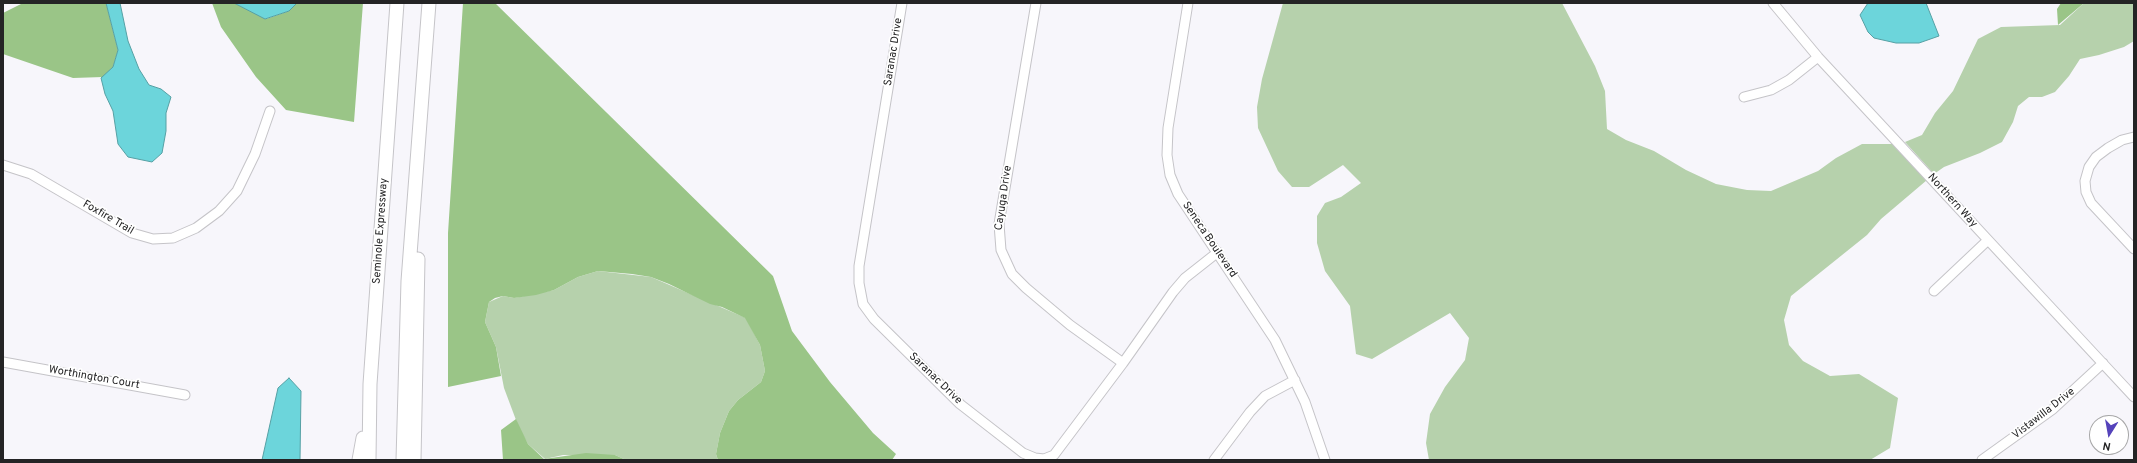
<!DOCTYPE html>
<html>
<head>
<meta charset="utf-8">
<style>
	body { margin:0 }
	#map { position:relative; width:2137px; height:463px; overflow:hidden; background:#f7f6fb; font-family:Overpass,sans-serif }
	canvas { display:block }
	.frame { position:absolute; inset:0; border:4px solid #242425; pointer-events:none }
	.north { position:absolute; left:2089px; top:415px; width:40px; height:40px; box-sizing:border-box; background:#fff; border:1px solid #a7a7a8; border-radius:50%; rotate:191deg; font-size:11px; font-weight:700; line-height:16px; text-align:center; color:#242425 }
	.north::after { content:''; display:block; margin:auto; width:14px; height:18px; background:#5543bb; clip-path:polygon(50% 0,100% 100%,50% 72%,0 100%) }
</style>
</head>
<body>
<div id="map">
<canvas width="2137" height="463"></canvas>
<div class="frame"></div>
<div class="north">N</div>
</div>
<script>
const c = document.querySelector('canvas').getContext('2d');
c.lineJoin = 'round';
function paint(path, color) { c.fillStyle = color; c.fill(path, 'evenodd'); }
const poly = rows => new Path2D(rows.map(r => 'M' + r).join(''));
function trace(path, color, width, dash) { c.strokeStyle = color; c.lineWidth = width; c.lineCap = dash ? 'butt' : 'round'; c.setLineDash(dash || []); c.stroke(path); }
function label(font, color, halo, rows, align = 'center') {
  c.font = font + ' Overpass,sans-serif'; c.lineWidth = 3.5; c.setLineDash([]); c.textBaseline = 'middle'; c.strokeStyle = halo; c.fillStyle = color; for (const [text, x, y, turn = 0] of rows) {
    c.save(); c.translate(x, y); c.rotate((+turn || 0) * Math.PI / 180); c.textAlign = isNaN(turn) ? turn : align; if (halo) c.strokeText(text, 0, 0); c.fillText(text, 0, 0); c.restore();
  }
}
paint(poly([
	[1283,3,1562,3,1595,66,1605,91,1607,129,1626,140,1654,151,1686,170,1716,184,1747,190,1771,191,1818,171,1836,158,1862,144,1895,144,1927,180,1881,219,1867,235,1791,296,1784,320,1789,345,1803,361,1830,376,1859,374,1898,398,1890,448,1870,460,1429,460,1426,443,1430,414,1445,387,1465,360,1469,338,1450,313,1372,359,1356,354,1350,306,1325,271,1317,243,1317,216,1325,203,1341,197,1361,183,1343,165,1309,187,1292,187,1278,171,1258,128,1257,107,1262,79],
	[2084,3,2134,3,2134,41,2124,47,2099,55,2080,59,2069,76,2055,92,2042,97,2029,97,2018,106,2013,122,2002,142,1980,153,1944,167,1934,174,1905,142,1922,135,1935,113,1953,91,1978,39,2001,27,2060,25],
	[598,271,651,277,746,318,760,345,765,371,761,382,738,400,729,411,720,433,716,454,718,460,626,460,615,455,563,455,545,459,528,444,519,428,504,388,496,347,485,322,489,302,503,296,514,298,554,290,578,277]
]), '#b6d1ac');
paint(poly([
	[23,3,106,3,118,50,113,67,103,77,73,78,3,54,3,13],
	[212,3,234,3,266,19,289,11,297,3,363,3,354,122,286,110,256,77,221,27],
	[463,3,495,3,773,276,792,331,830,382,873,433,896,454,892,460,718,460,716,454,720,433,729,411,738,400,761,382,765,371,760,345,745,318,722,307,710,304,669,284,651,277,632,274,598,271,578,277,554,290,536,295,514,298,503,296,495,298,489,302,485,322,496,347,501,376,448,387,448,233],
	[2061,3,2084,3,2058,25,2057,9],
	[516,419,528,444,544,459,586,453,615,455,626,460,503,460,501,430]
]), '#9ac587');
const water = poly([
	[106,3,120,3,128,41,139,69,149,85,161,89,171,97,166,113,166,131,162,153,152,162,128,157,118,144,113,111,105,94,101,78,113,67,118,50,106,3],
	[234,3,297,3,289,11,265,19,234,3],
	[1868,3,1926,3,1939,36,1919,43,1896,43,1874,38,1868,32,1860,15,1868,3],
	[289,378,301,391,300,460,262,460,278,388,289,378]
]);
paint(water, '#6cd5db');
trace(water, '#56a0a4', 1);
const minor = poly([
	[902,3,859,266,859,283,863,304,874,319,960,404,1023,453,1035,458,1044,459,1054,455,1123,363,1173,292,1185,278,1218,252],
	[1036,3,999,224,1001,250,1012,274,1026,288,1070,325,1123,363],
	[1188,3,1168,128,1167,155,1170,175,1178,194,1275,340,1305,402,1325,460],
	[1773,3,1818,57,2134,397],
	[1744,97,1771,90,1789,80,1818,57],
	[2134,137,2122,140,2108,148,2096,157,2089,167,2085,181,2086,192,2091,203,2134,249],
	[3,165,31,174,132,233,153,239,173,238,196,228,219,211,237,191,255,154,270,111],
	[1934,291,1988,240],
	[3,362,185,395],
	[1214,460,1250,412,1265,396,1295,380],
	[1982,460,2053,409,2103,363]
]);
const highway = poly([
	[359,460,363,438],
	[369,460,370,384,397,3],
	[403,460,408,281,429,3],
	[414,460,418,259]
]);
trace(minor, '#c5c4c8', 11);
trace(highway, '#c5c4c8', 15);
trace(minor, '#fff', 9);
trace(highway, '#fff', 13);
label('11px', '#242425', '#fff', [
	["Saranac Drive",894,52,-81],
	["Cayuga Drive",1004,198,-82],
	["Northern Way",1952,201,48],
	["Foxfire Trail",108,218,30],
	["Seminole Expressway",381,231,-86],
	["Seneca Boulevard",1209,240,56],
	["Worthington Court",94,378,10],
	["Saranac Drive",935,379,44],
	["Vistawilla Drive",2044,414,-38]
]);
</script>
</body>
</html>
